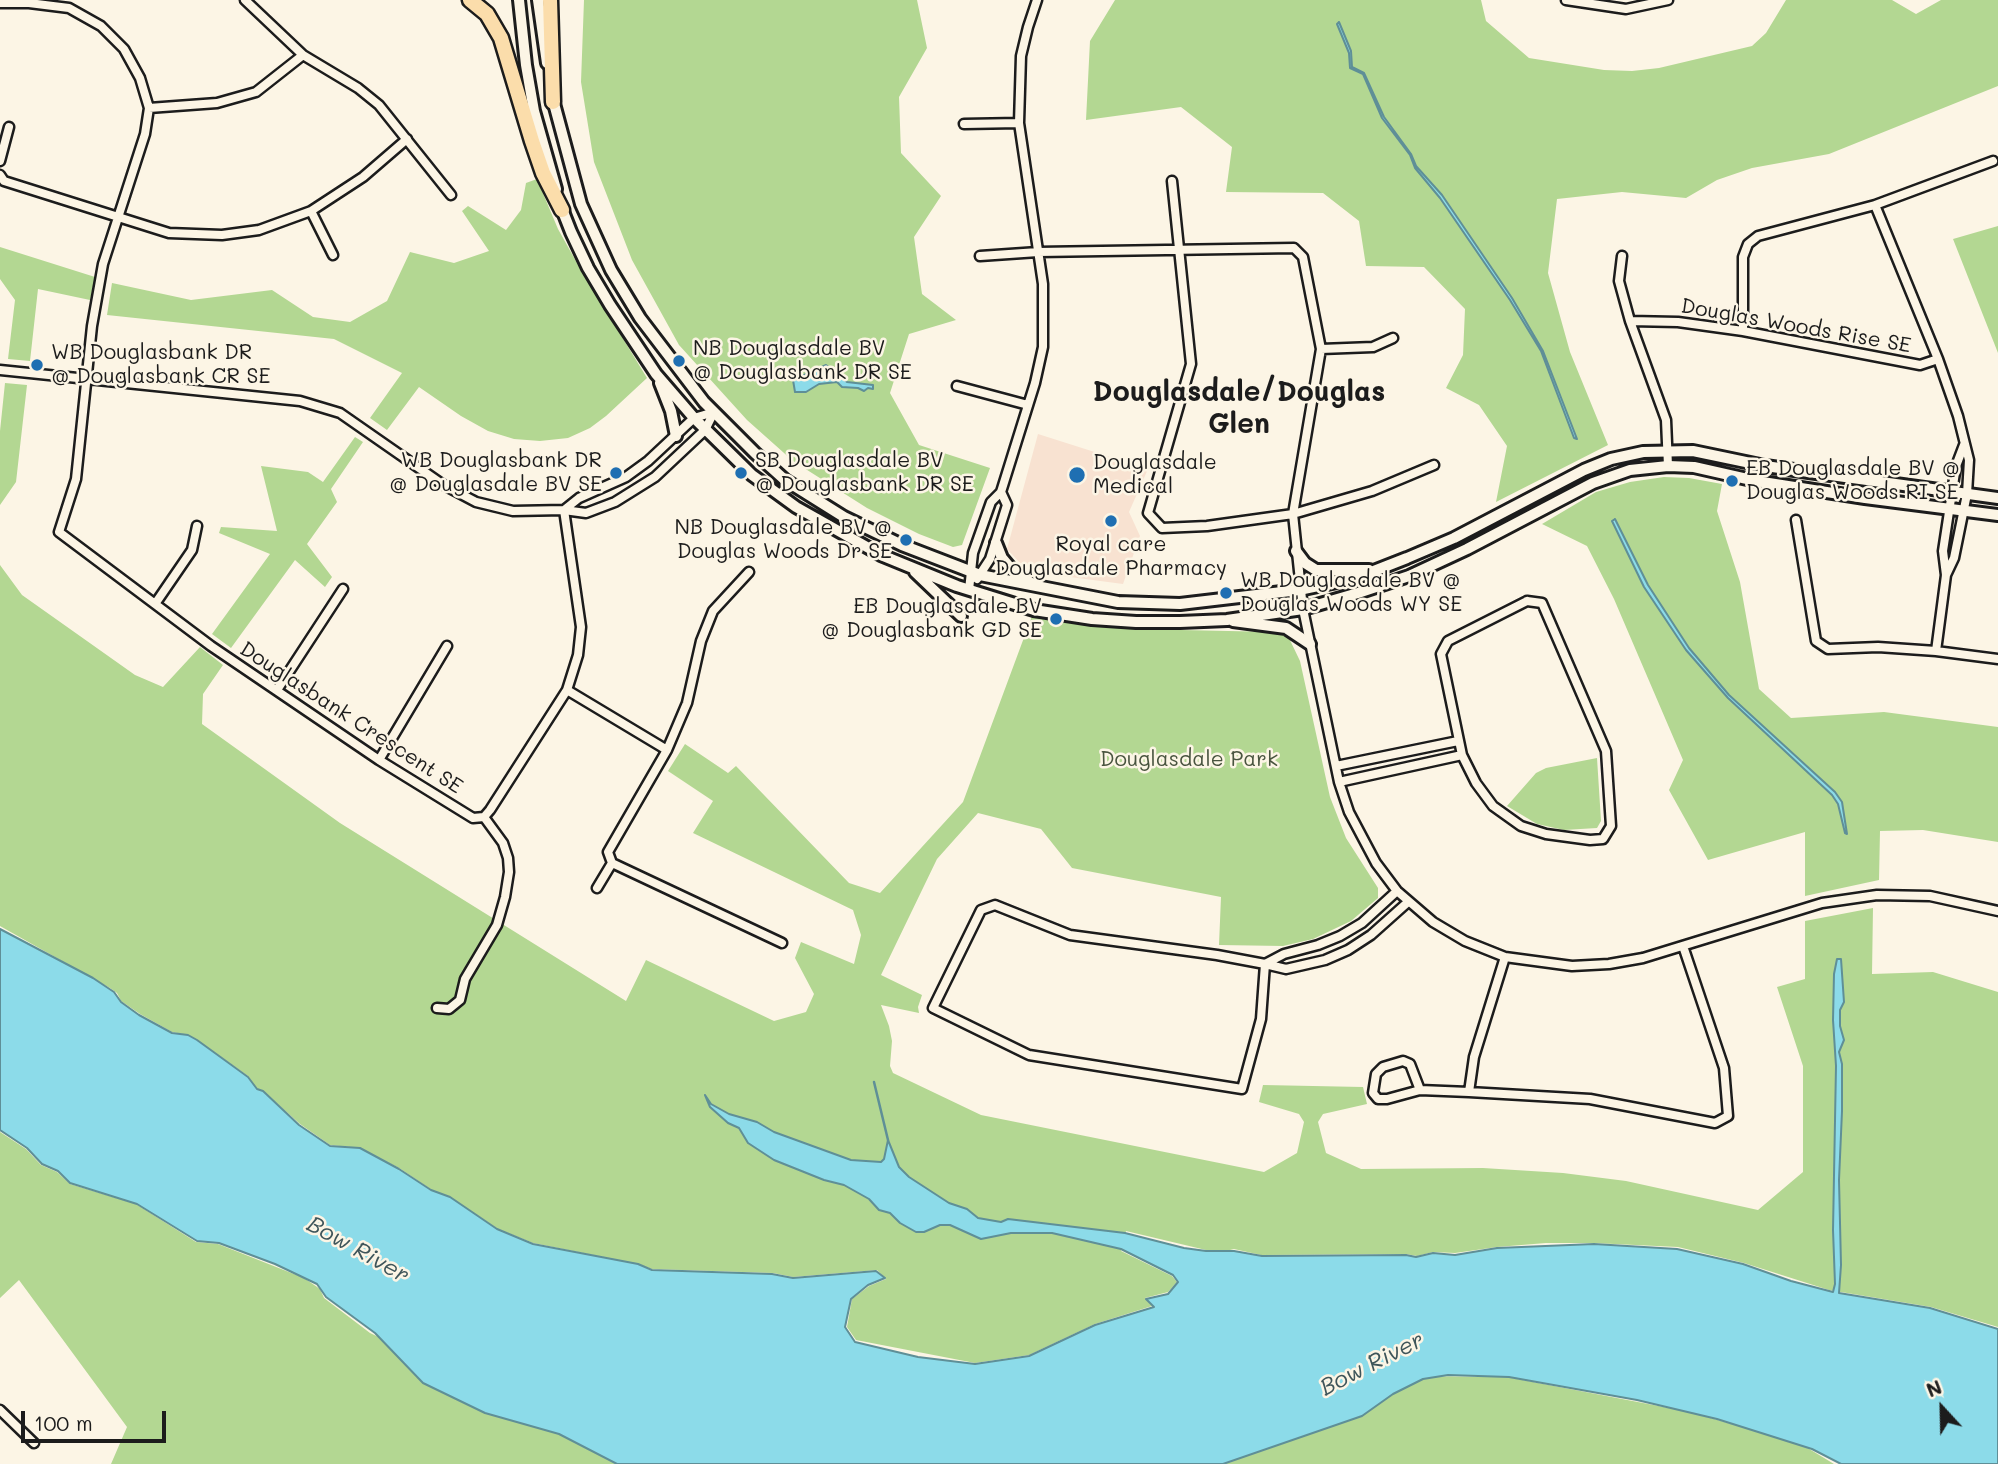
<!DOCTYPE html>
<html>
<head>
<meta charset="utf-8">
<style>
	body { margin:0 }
	#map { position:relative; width:1998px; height:1464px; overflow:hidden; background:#fcf5e5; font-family:Mali,sans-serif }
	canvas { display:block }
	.north { position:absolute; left:1907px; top:1373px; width:70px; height:70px; -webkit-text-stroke:5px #fcf5e5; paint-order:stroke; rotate:338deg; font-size:19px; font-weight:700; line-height:28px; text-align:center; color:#1c1c1c }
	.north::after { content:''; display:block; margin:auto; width:24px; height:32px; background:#1c1c1c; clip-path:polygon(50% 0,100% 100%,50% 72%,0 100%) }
	.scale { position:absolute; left:21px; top:1411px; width:145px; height:32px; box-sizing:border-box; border:4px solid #1c1c1c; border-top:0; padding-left:9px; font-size:21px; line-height:24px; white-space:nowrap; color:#1c1c1c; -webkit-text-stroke:5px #fcf5e5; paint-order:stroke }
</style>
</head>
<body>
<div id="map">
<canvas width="1998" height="1464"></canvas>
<div class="north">N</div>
<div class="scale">100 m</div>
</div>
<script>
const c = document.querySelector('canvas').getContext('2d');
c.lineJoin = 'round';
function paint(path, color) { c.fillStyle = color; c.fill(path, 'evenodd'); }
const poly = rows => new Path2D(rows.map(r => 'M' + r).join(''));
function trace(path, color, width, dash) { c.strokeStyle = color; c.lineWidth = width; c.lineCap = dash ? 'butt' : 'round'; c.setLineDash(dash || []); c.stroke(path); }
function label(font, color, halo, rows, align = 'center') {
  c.font = font + ' Mali,sans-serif'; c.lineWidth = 5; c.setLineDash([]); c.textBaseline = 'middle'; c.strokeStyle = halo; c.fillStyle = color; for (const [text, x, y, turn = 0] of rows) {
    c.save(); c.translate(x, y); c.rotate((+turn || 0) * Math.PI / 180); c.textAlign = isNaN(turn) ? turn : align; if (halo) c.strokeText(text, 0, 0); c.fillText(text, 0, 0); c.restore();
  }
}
paint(poly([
	[1038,434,1148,469,1129,512,1140,536,1123,584,1055,575,1020,563,1007,549]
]), '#f8e2d1');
paint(poly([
	[584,0,917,0,927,48,899,97,901,153,941,196,914,237,922,294,956,320,909,334,890,393,919,445,990,468,962,545,953,547,919,534,867,508,793,461,747,420,679,345,632,260,594,162,581,82],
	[1115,0,1481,0,1486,21,1529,58,1604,70,1632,71,1659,68,1752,46,1766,33,1786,0,1892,0,1916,14,1941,0,1998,0,1998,86,1829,154,1752,168,1717,180,1686,198,1622,192,1557,199,1548,273,1570,352,1608,445,1496,502,1507,446,1479,405,1446,388,1463,355,1465,309,1424,267,1366,266,1359,221,1323,193,1226,192,1232,147,1181,107,1086,120,1090,41],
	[537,179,558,229,577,263,647,378,606,416,590,428,568,438,540,441,514,439,488,431,461,416,419,387,387,430,370,418,402,373,334,339,107,315,112,283,191,300,272,290,313,317,350,322,387,301,410,252,454,263,489,251,462,211,468,206,506,230,521,210,526,183],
	[1998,226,1998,353,1953,239],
	[0,247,95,277,90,300,38,289,30,361,8,359,15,300,0,279],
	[5,383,27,385,16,482,0,505,0,431],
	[355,437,363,442,331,489,337,502,307,544,332,577,325,587,295,560,231,648,212,634,270,554,219,533,221,527,277,531,261,466,308,472,323,482],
	[1664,477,1689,478,1722,484,1717,511,1740,582,1759,689,1791,718,1884,712,1998,727,1998,842,1923,830,1880,831,1879,880,1805,896,1805,832,1708,860,1669,790,1683,760,1614,599,1587,546,1542,524,1596,492,1630,482],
	[0,565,22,595,135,675,163,687,200,647,223,665,203,694,202,724,340,823,626,1001,646,960,774,1021,806,1012,814,994,795,958,801,942,854,964,861,935,853,910,693,833,713,801,668,771,685,744,728,773,736,766,849,883,880,893,963,802,1032,616,1060,622,1135,629,1275,632,1288,636,1300,661,1330,797,1346,838,1378,888,1378,898,1351,921,1313,939,1283,946,1219,945,1221,897,1072,868,1041,829,978,813,937,859,881,975,922,995,918,1007,919,1013,881,1005,889,1026,892,1041,890,1066,893,1073,981,1115,1264,1172,1297,1153,1304,1122,1299,1114,1259,1102,1263,1085,1363,1087,1367,1104,1323,1114,1318,1122,1326,1153,1361,1169,1483,1168,1563,1173,1626,1181,1758,1210,1803,1172,1803,1066,1777,987,1805,979,1805,921,1873,908,1872,974,1933,972,1998,992,1998,1327,1931,1307,1829,1290,1744,1263,1678,1247,1593,1243,1546,1243,1497,1247,1455,1253,1433,1252,1417,1256,1406,1254,1261,1255,1234,1249,1226,1251,1206,1250,1126,1231,1121,1251,1172,1276,1177,1282,1168,1292,1145,1298,1152,1306,1095,1324,1029,1355,975,1363,856,1340,847,1327,852,1299,869,1286,886,1279,877,1270,793,1277,773,1273,652,1269,638,1264,533,1243,498,1229,450,1197,432,1190,399,1168,360,1148,330,1145,300,1124,263,1091,257,1089,248,1076,197,1040,188,1035,172,1032,140,1014,121,1001,117,993,110,988,0,926],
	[1597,758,1601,821,1597,828,1564,830,1537,824,1507,806,1536,773,1546,768],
	[0,1132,26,1149,41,1165,57,1172,70,1184,136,1204,196,1242,218,1244,304,1278,320,1289,324,1298,370,1333,440,1366,1507,1377,1690,1412,1801,1444,1834,1464,111,1464,127,1427,19,1280,0,1298]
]), '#b3d792');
const water = poly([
	[1339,22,1351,51,1352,67,1364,73,1384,117,1411,154,1416,166,1442,195,1512,298,1543,351,1577,439,1574,438,1541,351,1510,300,1440,198,1415,168,1410,155,1382,118,1363,74,1350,68,1349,53,1337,24,1339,22],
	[826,365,847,382,873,385,873,389,868,388,864,391,858,388,842,387,837,382,819,384,806,392,795,392,793,380,826,365],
	[1615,519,1648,585,1689,648,1729,695,1835,792,1842,802,1847,834,1845,833,1838,804,1832,795,1728,698,1686,650,1644,587,1612,521,1615,519],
	[0,929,93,978,114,992,121,1002,139,1015,172,1033,188,1035,197,1040,248,1077,257,1089,263,1091,299,1125,330,1146,360,1148,399,1169,431,1190,450,1197,497,1229,533,1244,638,1264,652,1270,772,1274,793,1278,876,1271,885,1278,868,1285,851,1299,845,1327,855,1342,918,1357,975,1364,1029,1356,1095,1325,1154,1307,1146,1299,1168,1294,1178,1282,1173,1275,1121,1249,1052,1233,1011,1233,981,1239,950,1225,940,1225,924,1232,916,1232,900,1223,890,1213,879,1210,869,1199,844,1185,824,1180,774,1160,748,1143,739,1128,728,1123,710,1107,705,1095,711,1104,729,1114,757,1122,774,1132,851,1160,881,1162,884,1159,888,1140,899,1167,909,1177,949,1203,967,1209,978,1218,1001,1222,1008,1219,1125,1233,1184,1248,1206,1251,1234,1251,1262,1256,1406,1255,1416,1257,1433,1253,1455,1255,1497,1248,1594,1244,1677,1249,1743,1264,1791,1281,1833,1292,1835,1284,1833,1230,1836,1066,1833,1020,1834,974,1837,959,1841,959,1844,1002,1840,1010,1840,1026,1844,1040,1839,1052,1842,1064,1842,1111,1839,1180,1841,1265,1839,1293,1930,1308,1998,1329,1998,1464,1841,1464,1812,1449,1717,1419,1637,1400,1509,1377,1448,1375,1423,1379,1393,1394,1362,1416,1223,1464,617,1464,559,1434,485,1413,423,1383,375,1333,326,1297,317,1284,275,1264,219,1243,197,1241,137,1204,70,1183,58,1171,42,1164,27,1148,0,1130,0,929]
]);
paint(water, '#8cdbe9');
trace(water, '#5f8f97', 2);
trace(poly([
	[874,1082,888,1140]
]), '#5f8f97', 2.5);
const minor = poly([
	[245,0,303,55,358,88,379,105,451,195],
	[1566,0,1626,9,1668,0],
	[0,3,29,3,69,8,101,26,124,49,140,78,149,108,145,134,103,264,92,326,76,479,59,532,211,646,379,760,473,818,484,817,490,810,567,690,578,655,581,627,564,510],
	[149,108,217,103,256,92,303,55],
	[964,124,1019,123],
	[0,161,9,127],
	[0,175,4,181,169,233,222,235,259,230,311,211,363,177,407,139],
	[1172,181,1191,364,1148,513,1162,528,1207,526,1293,514,1372,491,1434,465],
	[1875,205,1993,161],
	[311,211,333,255],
	[980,256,1038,252,1294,248,1303,257,1321,349,1293,514,1303,609,1339,782,1349,812,1376,863,1397,891,1433,922,1465,941,1505,957,1572,966,1609,964,1643,958,1822,903,1877,895,1930,896,1998,911],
	[1622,256,1619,281,1630,321],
	[1743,331,1743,257,1748,244,1758,236,1875,205,1938,359,1958,416,1969,460,1967,494,1954,558,1946,575],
	[1321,349,1373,347,1393,338],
	[0,370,300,401,340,413,442,484,476,502,513,511,564,510,586,513,615,502,655,477,705,430,714,412],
	[957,386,1028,405],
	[1668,466,1666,420,1630,321,1678,322,1743,331,1920,365,1938,359],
	[564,510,579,498,626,477,648,461,694,418,714,412],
	[1796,520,1816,641,1828,649,1878,647,1936,651,1998,659],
	[977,579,990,559,1007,505,1001,492],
	[969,590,973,553,991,502,1001,492,1035,383,1043,347,1043,284,1019,123,1021,56,1028,27,1037,0],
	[1527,601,1542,603,1606,751,1611,826,1603,839,1590,840,1546,834,1521,826,1493,806,1476,783,1462,755,1441,654,1448,641,1527,601],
	[155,604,192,550,197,526],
	[1936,651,1946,575,1943,551,1956,466,1964,445],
	[277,690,343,589],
	[567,690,667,750],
	[379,760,447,646],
	[1336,766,1458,741],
	[1339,782,1462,755],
	[612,863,782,943],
	[597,888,612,863,608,852,667,750,687,703,701,641,713,611,749,572],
	[1505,957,1474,1057,1469,1092,1590,1099,1715,1123,1728,1116,1724,1068,1683,946],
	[1265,964,1261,1019,1242,1089,1029,1055,933,1008,981,910,995,905,1070,935,1217,955,1265,964,1286,969,1325,960,1348,950,1371,935,1408,902],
	[1265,964,1284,954,1318,945,1340,936,1362,923,1397,891],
	[437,1008,449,1009,460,1000,465,979,497,925,505,897,509,872,508,858,503,843,484,817],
	[1420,1090,1410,1064,1403,1061,1383,1067,1376,1074,1373,1093,1378,1099,1387,1099,1420,1090,1469,1092],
	[0,1410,34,1443]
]);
const tertiary = poly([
	[519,0,526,65,534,111,556,189],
	[538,0,547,63],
	[552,96,581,204,611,270,640,318,704,402,755,453,785,480,844,517,902,545,980,575,1118,602,1180,604,1299,590,1356,578,1407,558,1454,538,1584,470,1611,459,1643,452,1693,451,1765,466,1998,498],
	[560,204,571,232,588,268,610,305,656,374,694,418,752,475,796,507,881,555,957,586,1034,610,1092,619,1136,622,1180,622,1227,620,1303,609,1358,593,1409,576,1467,549,1593,483,1630,470,1668,466,1694,467,1756,481,1865,498,1998,515],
	[660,383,671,411,676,436],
	[996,543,1002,558,1013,571,1034,585],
	[1296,551,1305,563,1316,570,1369,570],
	[915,572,961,616],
	[1233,621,1286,628,1310,644]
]);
const motorway = poly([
	[470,0,487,14,501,38,532,141,543,173,562,210],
	[550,0,553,102]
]);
trace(minor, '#1c1c1c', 13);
trace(tertiary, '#1c1c1c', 16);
trace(motorway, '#1c1c1c', 19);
trace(minor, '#fcf5e5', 8);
trace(tertiary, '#fcf5e5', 10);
trace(motorway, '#fbddab', 14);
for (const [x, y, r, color] of [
	[679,361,7,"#1f6fb2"],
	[37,365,7,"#1f6fb2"],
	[616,473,7,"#1f6fb2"],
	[741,473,7,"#1f6fb2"],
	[1077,475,9,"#1f6fb2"],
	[1732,481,7,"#1f6fb2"],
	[1111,521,7,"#1f6fb2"],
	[906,540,7,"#1f6fb2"],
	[1226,593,7,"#1f6fb2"],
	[1056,619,7,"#1f6fb2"]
]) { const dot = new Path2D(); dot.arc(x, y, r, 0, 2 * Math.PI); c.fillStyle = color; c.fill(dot); trace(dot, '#fcf5e5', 2.5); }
label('21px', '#1c1c1c', '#fcf5e5', [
	["Douglas Woods Rise SE",1796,326,10],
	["Douglasbank Crescent SE",351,718,33]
]);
label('21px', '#1c1c1c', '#fcf5e5', [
	["NB Douglasdale BV",693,349],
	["@ Douglasbank DR SE",693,373],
	["WB Douglasbank DR",51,353],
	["@ Douglasbank CR SE",51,377],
	["WB Douglasbank DR",602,461,"right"],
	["@ Douglasdale BV SE",602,485,"right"],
	["SB Douglasdale BV",755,461],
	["@ Douglasbank DR SE",755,485],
	["Douglasdale",1093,463],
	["Medical",1093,487],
	["EB Douglasdale BV @",1746,469],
	["Douglas Woods RI SE",1746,493],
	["NB Douglasdale BV @",892,528,"right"],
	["Douglas Woods Dr SE",892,552,"right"],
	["Royal care",1111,545,"center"],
	["Douglasdale Pharmacy",1111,569,"center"],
	["WB Douglasdale BV @",1240,581],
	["Douglas Woods WY SE",1240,605],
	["EB Douglasdale BV",1042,607,"right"],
	["@ Douglasbank GD SE",1042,631,"right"]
], 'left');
label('21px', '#49543f', '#fcf5e5', [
	["Douglasdale Park",1189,760]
]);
label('italic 23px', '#3e555a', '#fcf5e5', [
	["Bow River",358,1250,29],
	["Bow River",1372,1364,-27]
]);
label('bold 28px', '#1c1c1c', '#fcf5e5', [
	["Douglasdale/Douglas",1239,392],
	["Glen",1239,424]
]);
</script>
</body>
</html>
